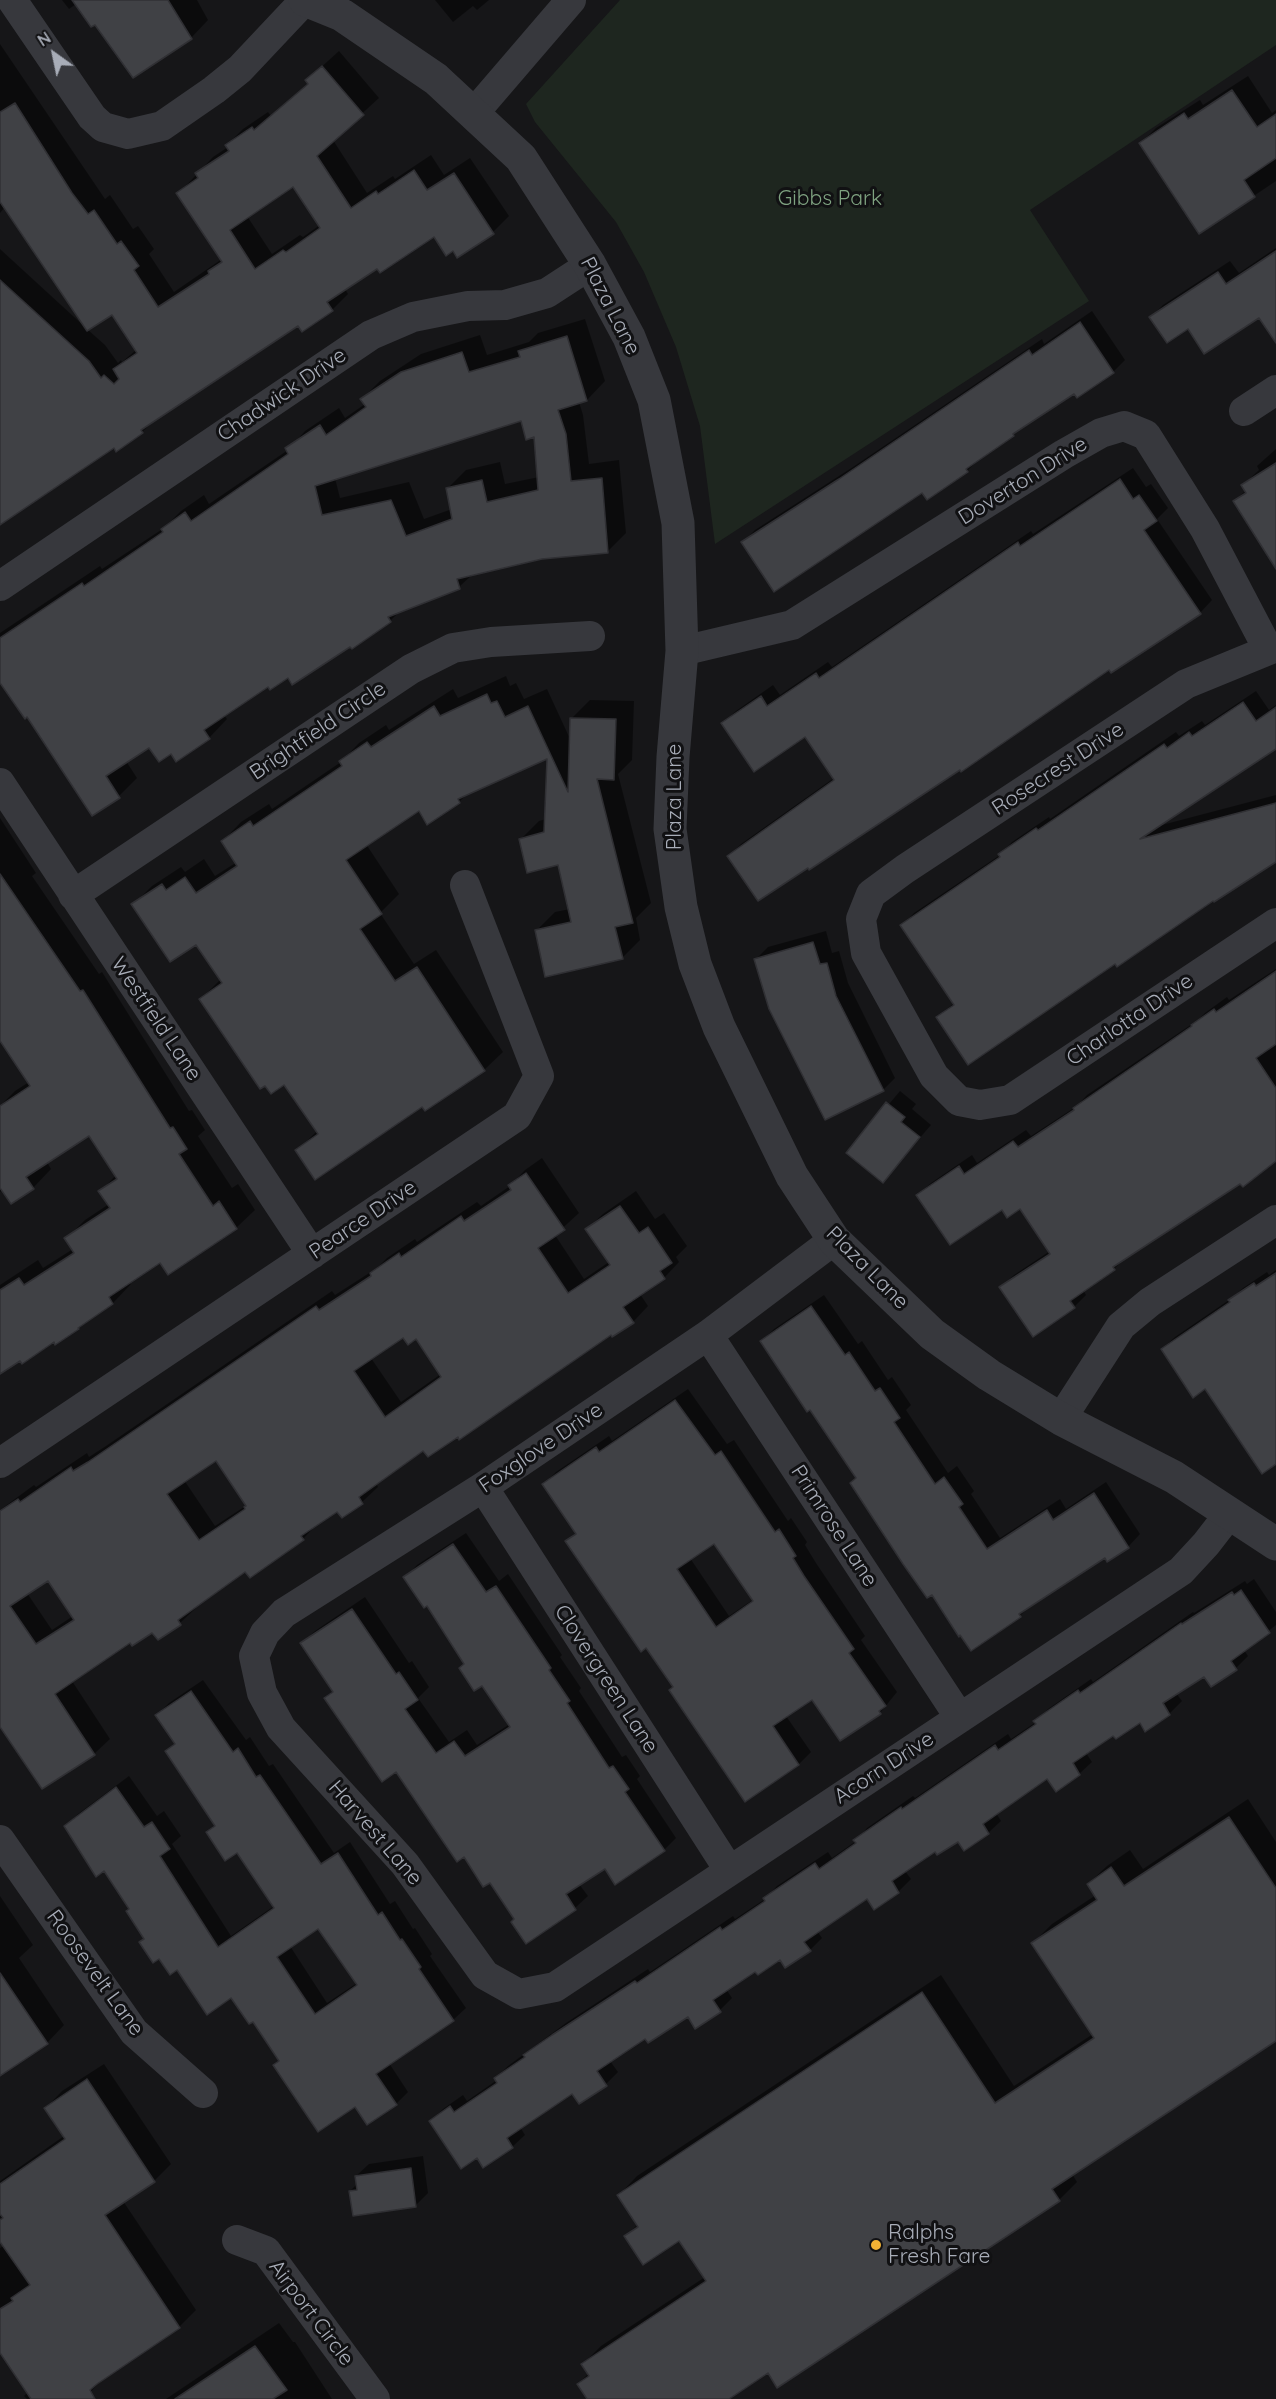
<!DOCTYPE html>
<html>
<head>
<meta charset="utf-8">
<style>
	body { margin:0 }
	#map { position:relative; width:1276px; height:2399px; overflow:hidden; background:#161618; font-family:Quicksand,sans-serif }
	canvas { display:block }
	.north { position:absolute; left:24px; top:24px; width:60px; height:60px; -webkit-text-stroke:4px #111113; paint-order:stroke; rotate:327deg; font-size:16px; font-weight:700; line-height:24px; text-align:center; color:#a8adb8 }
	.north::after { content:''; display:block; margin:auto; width:21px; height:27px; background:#a8adb8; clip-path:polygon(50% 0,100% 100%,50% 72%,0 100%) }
</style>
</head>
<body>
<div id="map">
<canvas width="1276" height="2399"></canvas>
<div class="north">N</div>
</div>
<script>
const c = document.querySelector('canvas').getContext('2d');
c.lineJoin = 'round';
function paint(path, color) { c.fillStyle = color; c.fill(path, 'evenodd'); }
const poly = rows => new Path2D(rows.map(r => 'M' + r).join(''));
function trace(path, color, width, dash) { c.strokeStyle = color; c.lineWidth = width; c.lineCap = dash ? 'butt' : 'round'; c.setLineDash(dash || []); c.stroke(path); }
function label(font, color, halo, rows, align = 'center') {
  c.font = font + ' Quicksand,sans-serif'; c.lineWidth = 6; c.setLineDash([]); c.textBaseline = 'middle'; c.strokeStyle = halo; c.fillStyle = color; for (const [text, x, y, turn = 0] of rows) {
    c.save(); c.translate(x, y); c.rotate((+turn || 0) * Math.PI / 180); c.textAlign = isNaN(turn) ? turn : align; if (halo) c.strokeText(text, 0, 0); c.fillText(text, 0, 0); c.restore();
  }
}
paint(poly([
	[620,0,1276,0,1276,45,1030,210,1089,301,715,544,700,426,676,347,644,272,616,222,535,122,526,104]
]), '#1e261f');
paint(poly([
	[62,0,197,0,208,20,191,38,95,23,76,4,69,9],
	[435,0,489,0,477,10,473,6,453,22],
	[0,44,105,199,110,195,133,229,138,226,154,249,149,254,174,292,222,259,178,194,213,157,228,147,227,145,243,129,268,112,271,116,309,83,307,80,339,51,379,98,333,140,367,193,393,176,395,179,431,155,444,175,470,158,509,216,493,232,457,256,453,249,434,235,377,267,345,289,348,294,332,310,299,324,156,419,142,432,114,446,0,524,0,249,85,327,5,207,0,213],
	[293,185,320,225,303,237,300,235,272,254,247,216],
	[112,313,136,350,122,362,121,360,118,363,105,345,87,329],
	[1248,76,1272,113,1276,110,1276,181,1200,232,1141,143,1156,128,1200,100,1203,105],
	[1276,248,1276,319,1260,316,1189,327,1151,317,1163,305,1230,261,1239,273],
	[1092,311,1125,360,1113,372,1077,396,1074,392,1022,427,979,459,967,471,922,491,743,542,755,530,853,467,1042,339,1044,344],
	[585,319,605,381,587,400,579,402,583,415,589,464,619,460,626,533,608,551,542,558,473,574,459,587,401,610,390,621,352,647,351,645,268,685,224,715,227,719,209,738,171,752,150,746,126,761,137,778,119,796,92,814,28,715,0,680,0,633,100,566,102,569,164,528,181,511,204,495,209,504,288,450,305,431,339,408,345,418,365,404,362,399,380,381,421,354,480,335,487,355,529,342,538,333],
	[522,419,535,435,539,477,505,484,500,462,466,470,448,488,452,509,424,519,409,482,340,498,335,478],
	[1276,449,1276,551,1268,557,1235,501,1246,490,1243,485,1259,470,1257,466],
	[1133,468,1146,487,1151,484,1168,508,1157,519,1212,600,1200,613,1111,670,1109,668,729,856,741,844,834,778,805,735,723,723,736,711,773,685,780,695,828,662,832,667,1031,531,1033,534],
	[506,676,510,686,516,683,524,699,547,689,571,741,572,718,590,700,634,701,632,760,618,774,651,903,636,918,640,940,622,958,536,931,555,912,570,909,559,864,521,839,539,821,546,819,549,756,469,792,459,802,419,809,366,844,399,894,380,913,414,964,436,950,503,1052,484,1070,422,1104,297,1151,317,1131,285,1083,201,999,221,979,196,943,133,905,152,886,181,867,185,872,204,859,215,876,237,862,223,841,241,822,269,804,272,809,341,762,359,743,386,725,389,730,453,689,458,698],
	[1256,691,1269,710,1276,705,1276,747,1158,826,1276,795,1276,860,1116,962,938,1017,954,1003,902,926,914,913,1000,855,1012,842,1049,817,1050,819,1176,732,1179,736,1202,721,1205,725],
	[0,818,36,873,32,876,99,974,102,972,189,1111,192,1110,205,1130,198,1136,232,1188,238,1184,255,1210,236,1228,160,1261,129,1282,131,1284,113,1303,0,1372,0,1285,38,1260,43,1268,73,1249,66,1239,85,1220,109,1204,100,1192,116,1175,89,1133,47,1162,51,1169,33,1188,3,1190,0,1192,0,1106,15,1091,29,1082,0,1038],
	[826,931,832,953,839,951,848,983,895,1078,883,1090,756,959,768,947],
	[1276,969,1276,1159,1243,1185,1241,1182,1127,1256,1114,1269,1083,1290,1086,1295,1075,1306,1067,1294,1064,1295,1001,1287,1014,1275,1050,1251,1020,1207,1003,1208,918,1195,931,1183,972,1155,977,1163,1026,1130,1031,1136,1077,1106,1087,1095,1198,1020,1205,1013,1227,997,1229,1000],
	[900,1091,916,1104,912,1109,931,1125,886,1177,848,1153],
	[542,1158,579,1213,555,1235,584,1279,609,1262,587,1229,603,1214,636,1191,655,1219,664,1213,687,1246,676,1257,679,1262,664,1278,640,1294,648,1306,633,1322,611,1333,458,1435,424,1449,376,1483,378,1487,362,1502,342,1516,338,1510,318,1523,303,1539,246,1570,195,1606,196,1608,180,1623,158,1638,153,1630,130,1641,72,1681,110,1739,94,1754,0,1717,0,1510,34,1485,36,1487,87,1453,89,1457,106,1446,332,1291,335,1295,377,1268,387,1258,415,1239,417,1242,477,1202,481,1206,510,1186,525,1170],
	[404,1336,417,1337,441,1374,401,1402,371,1358],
	[217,1458,247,1505,215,1526,184,1480],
	[49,1579,73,1616,52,1630,27,1593],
	[1276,1270,1276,1462,1206,1387,1162,1349,1175,1337,1232,1298,1243,1288,1267,1272,1269,1275],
	[824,1295,858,1344,862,1341,888,1380,892,1377,911,1405,906,1410,948,1473,957,1466,974,1491,971,1494,1000,1538,1060,1499,1066,1509,1106,1482,1140,1534,1128,1547,1105,1556,1033,1602,1020,1616,932,1593,857,1477,762,1341,774,1329],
	[688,1389,727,1444,734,1440,788,1521,791,1518,807,1542,805,1545,816,1563,865,1636,861,1640,897,1692,880,1713,813,1698,786,1716,811,1752,799,1764,745,1800,647,1646,567,1541,576,1532,544,1484,556,1472,609,1436,612,1441],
	[714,1542,754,1599,729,1616,690,1558],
	[466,1533,499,1581,508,1574,562,1655,560,1657,581,1688,579,1691,622,1757,626,1755,640,1776,637,1779,676,1838,664,1850,605,1867,579,1884,588,1896,575,1908,526,1942,516,1919,490,1880,464,1855,397,1770,326,1698,334,1690,302,1643,315,1631,365,1597,409,1663,412,1661,429,1687,418,1698,449,1742,467,1730,477,1745,510,1724,465,1663,427,1604,405,1578,417,1565],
	[1254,1579,1276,1612,1276,1625,1244,1650,1248,1656,1236,1668,1205,1674,1176,1693,1182,1701,1169,1714,1146,1730,1140,1721,1113,1734,1086,1753,1092,1762,1079,1774,1056,1789,1048,1777,996,1813,1001,1821,988,1833,964,1849,958,1840,935,1850,905,1871,911,1879,899,1891,874,1908,867,1897,817,1931,822,1938,810,1950,780,1958,755,1969,726,1989,732,1998,720,2010,688,2015,646,2037,610,2061,618,2072,606,2084,572,2091,520,2127,525,2135,512,2147,477,2156,431,2121,443,2109,463,2095,467,2101,497,2080,496,2078,508,2066,566,2023,648,1969,650,1972,733,1916,735,1919,765,1899,777,1886,828,1852,832,1858,856,1841,867,1828,913,1796,915,1798,1008,1734,1011,1739,1036,1722,1048,1709,1091,1679,1093,1682,1193,1612,1194,1613,1245,1581,1247,1584],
	[203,1680,246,1740,250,1737,269,1766,273,1764,334,1853,350,1842,390,1904,395,1901,413,1929,415,1928,432,1954,430,1956,466,2008,453,2020,389,2063,408,2092,396,2104,356,2105,280,2060,253,2020,231,1996,177,1968,146,1938,130,1908,104,1869,66,1826,78,1814,129,1776,157,1816,164,1811,181,1836,172,1844,231,1936,274,1906,238,1851,208,1833,216,1825,167,1751,176,1743,157,1715,169,1703],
	[319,1927,357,1983,327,2003,290,1946],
	[1248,1799,1276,1842,1276,2039,1072,2174,1077,2182,1059,2200,768,2371,727,2399,588,2399,578,2384,589,2373,583,2364,601,2346,705,2277,680,2239,626,2236,638,2224,619,2195,637,2176,941,1975,1014,2086,1093,2034,1033,1943,1052,1924,1096,1895,1088,1884,1107,1866,1130,1850,1143,1869],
	[0,1896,33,1945,19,1958,64,2025,47,2043,0,2074],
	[104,2064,171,2164,154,2181,123,2201,196,2310,179,2327,104,2377,84,2399,27,2399,24,2396,28,2392,0,2350,0,2248,15,2239,0,2217,0,2181,64,2136,46,2108,62,2091],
	[423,2156,428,2193,416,2205,350,2191,357,2184,356,2176,369,2164],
	[279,2323,293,2342,295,2342,332,2399,166,2399]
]), '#0007');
const building = poly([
	[72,0,168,0,192,39,133,78,95,25,91,27,72,0],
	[322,66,364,115,317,156,351,208,376,191,378,194,414,170,427,190,454,173,494,234,457,258,453,251,446,256,434,237,380,273,377,269,327,302,333,311,302,332,298,326,141,430,143,433,116,452,114,448,0,525,0,280,89,361,101,378,104,375,114,384,119,379,113,369,137,353,112,315,87,331,0,202,0,112,15,103,72,193,88,214,94,210,117,244,121,241,139,266,134,270,158,307,209,274,208,271,222,262,176,193,198,178,195,173,229,151,225,145,252,127,254,130,308,84,305,80,322,66],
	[293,187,320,228,286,252,283,250,255,269,230,230,293,187],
	[1232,90,1257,127,1276,114,1276,158,1244,180,1255,197,1199,234,1139,143,1184,113,1188,119,1232,90],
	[1276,251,1276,343,1259,318,1204,354,1188,329,1167,343,1149,317,1218,272,1226,284,1276,251],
	[1080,322,1114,373,1077,398,1074,394,1013,434,1014,436,966,469,968,472,927,500,922,493,774,592,741,542,839,479,1029,350,1032,355,1080,322],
	[567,336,587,401,558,410,566,434,571,481,602,478,608,553,542,559,457,579,460,589,388,617,391,622,352,649,350,647,292,685,288,678,270,690,268,687,204,730,210,739,176,762,171,754,159,762,149,748,106,776,120,798,92,816,27,717,25,719,0,683,0,638,82,583,84,586,163,532,161,529,185,512,191,521,288,454,285,448,320,425,326,435,366,407,360,399,401,372,462,352,469,372,520,357,518,351,567,336],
	[521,421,526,440,534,437,538,490,487,502,482,480,446,488,452,519,406,536,391,500,322,515,315,486,521,421],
	[1276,463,1276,569,1233,501,1246,493,1241,485,1276,463],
	[1120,479,1133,499,1139,495,1157,521,1144,530,1201,614,1111,673,1109,670,961,772,960,770,809,870,808,868,758,901,727,856,834,780,805,737,754,772,721,723,761,696,767,706,816,673,819,678,1018,542,1020,546,1120,479],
	[487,694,491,703,497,701,505,717,528,706,568,792,570,718,616,719,614,780,597,779,633,923,615,927,623,959,545,977,535,930,571,922,558,865,527,873,519,839,544,832,547,759,458,799,460,803,427,825,419,811,346,860,382,914,360,929,395,981,417,967,485,1071,425,1111,422,1107,315,1180,295,1150,318,1134,284,1085,271,1094,265,1086,260,1089,199,999,222,983,196,945,170,962,131,904,162,884,166,890,185,877,196,893,237,866,221,841,250,821,253,826,342,766,339,761,367,742,371,747,434,706,440,716,487,694],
	[1243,702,1256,721,1276,707,1276,749,1140,839,1276,803,1276,862,1214,902,1213,901,1117,967,1115,964,968,1065,936,1017,954,1005,900,925,1000,857,998,854,1036,828,1038,830,1164,744,1167,748,1189,732,1192,736,1243,702],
	[0,874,80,991,83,990,170,1128,173,1127,187,1149,179,1154,213,1206,219,1201,237,1229,168,1275,160,1263,109,1297,113,1304,78,1328,79,1329,55,1345,54,1342,22,1364,20,1361,0,1374,0,1290,19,1278,24,1285,74,1253,64,1238,110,1208,98,1191,117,1179,89,1136,26,1177,34,1189,11,1204,0,1188,0,1106,30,1086,0,1041,0,874],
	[813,942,820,964,827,963,836,996,884,1091,825,1120,769,1009,754,959,813,942],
	[1276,971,1276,1044,1256,1058,1276,1088,1276,1161,1243,1187,1240,1184,1113,1267,1115,1270,1070,1301,1075,1308,1033,1337,999,1287,1050,1254,1020,1209,1007,1218,1002,1210,950,1245,916,1195,959,1166,964,1174,1013,1141,1018,1147,1074,1110,1073,1108,1192,1026,1191,1025,1214,1009,1216,1012,1276,971],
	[886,1102,905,1117,901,1122,920,1137,883,1183,846,1153,886,1102],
	[526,1173,565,1230,538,1248,568,1293,610,1265,585,1229,620,1206,639,1233,648,1227,672,1263,660,1271,665,1279,623,1307,634,1323,612,1337,611,1335,459,1440,458,1437,428,1457,423,1451,359,1497,363,1504,342,1518,337,1512,301,1536,304,1540,250,1578,245,1572,178,1620,181,1625,158,1640,152,1633,132,1646,130,1643,55,1694,95,1755,42,1789,0,1727,0,1511,18,1499,20,1502,71,1467,73,1471,88,1462,316,1306,319,1310,371,1276,370,1273,399,1253,401,1257,461,1216,464,1221,511,1190,508,1185,526,1173],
	[403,1338,408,1345,416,1339,441,1377,385,1417,354,1371,403,1338],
	[216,1461,246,1506,244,1507,245,1509,199,1540,167,1494,216,1461],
	[48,1581,74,1620,36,1644,10,1606,48,1581],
	[1276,1273,1276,1464,1262,1474,1205,1389,1193,1398,1161,1349,1230,1302,1228,1300,1254,1283,1256,1286,1276,1273],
	[811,1306,845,1355,849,1352,875,1391,880,1388,900,1418,894,1422,935,1484,944,1477,963,1504,959,1507,987,1549,1047,1510,1053,1520,1094,1493,1129,1548,1107,1562,1105,1558,1019,1614,1021,1617,971,1651,960,1635,959,1637,932,1595,927,1598,903,1564,850,1483,856,1478,810,1410,807,1412,760,1341,811,1306],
	[675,1400,715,1455,721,1451,775,1532,779,1529,796,1556,793,1558,804,1576,854,1649,849,1653,886,1706,879,1711,881,1714,840,1741,812,1700,773,1726,799,1765,745,1802,669,1690,673,1687,646,1648,641,1652,565,1541,576,1534,542,1484,596,1447,599,1452,675,1400],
	[714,1544,753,1601,716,1627,677,1569,714,1544],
	[453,1544,486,1592,496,1586,551,1668,549,1670,570,1701,567,1703,609,1768,613,1766,629,1789,625,1792,665,1851,615,1885,605,1869,566,1894,576,1910,526,1944,511,1922,514,1919,490,1883,483,1887,464,1857,457,1862,396,1772,382,1782,324,1698,333,1692,300,1643,352,1609,396,1674,399,1672,418,1700,405,1709,436,1753,454,1741,465,1756,510,1727,482,1686,474,1691,459,1668,464,1664,427,1606,424,1608,403,1577,453,1544],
	[1241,1590,1270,1633,1231,1661,1237,1670,1211,1687,1204,1677,1163,1703,1170,1715,1145,1732,1140,1723,1116,1739,1113,1736,1073,1763,1080,1775,1056,1792,1047,1779,983,1824,989,1834,964,1851,958,1842,937,1855,935,1852,892,1881,899,1893,874,1910,867,1899,804,1942,811,1951,785,1968,780,1960,758,1975,755,1972,713,2000,721,2012,695,2029,688,2017,648,2043,645,2039,597,2071,607,2086,579,2104,572,2094,507,2138,513,2148,483,2168,477,2158,461,2169,429,2121,450,2106,454,2112,497,2083,494,2078,525,2057,523,2055,552,2035,635,1981,637,1983,720,1927,722,1930,765,1901,763,1898,815,1863,819,1869,856,1843,853,1840,901,1807,902,1809,995,1745,998,1750,1036,1724,1033,1721,1078,1690,1080,1693,1181,1623,1182,1624,1232,1592,1234,1595,1241,1590],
	[191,1691,233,1752,238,1748,256,1777,260,1775,321,1864,338,1853,378,1915,382,1912,400,1940,402,1939,421,1967,419,1969,454,2021,376,2074,397,2105,367,2125,355,2107,318,2132,273,2065,279,2061,253,2022,249,2024,231,1998,207,2015,177,1970,170,1975,159,1959,153,1963,139,1942,144,1939,126,1911,129,1909,104,1871,96,1877,64,1826,116,1787,144,1827,152,1822,170,1849,160,1856,218,1947,274,1908,237,1853,225,1861,206,1832,215,1826,165,1751,175,1744,155,1715,191,1691],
	[318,1929,357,1985,315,2014,277,1957,318,1929],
	[1229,1817,1276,1888,1276,2041,1052,2189,1060,2201,777,2388,768,2373,729,2399,587,2399,577,2384,589,2376,581,2364,706,2281,679,2241,643,2265,624,2236,638,2227,617,2195,922,1992,995,2103,1094,2038,1031,1943,1097,1900,1087,1884,1111,1867,1124,1886,1229,1817],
	[0,1973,48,2044,0,2076,0,1973],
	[87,2079,155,2182,105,2215,180,2328,97,2384,90,2390,95,2399,31,2399,0,2353,0,2309,13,2301,11,2298,30,2285,0,2242,0,2220,3,2218,0,2214,0,2184,65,2139,44,2108,87,2079],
	[411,2168,416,2207,353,2216,349,2191,357,2190,355,2176,411,2168],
	[255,2346,287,2390,273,2399,175,2399,255,2346]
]);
paint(building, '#404145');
trace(building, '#303034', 1.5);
trace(poly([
	[12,0,92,117,103,127,128,134,162,126,214,90,240,69,305,0],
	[474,113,571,0],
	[1244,411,1276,390],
	[0,586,371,335,413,317,468,306,505,305,547,293,590,265],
	[1276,647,1186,684,905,869,871,894,861,919,866,953,934,1076,959,1101,980,1105,1010,1100,1276,923],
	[682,651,792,625,1064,454,1101,433,1124,426,1146,435,1205,529,1268,649],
	[0,783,312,1254],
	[73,895,411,669,453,648,491,642,590,636],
	[834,1240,708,1335,483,1487,284,1613,265,1633,254,1656,262,1693,281,1728,405,1864,485,1975,519,1994,555,1987,1181,1571,1206,1544,1230,1513],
	[708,1335,960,1718],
	[1061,1419,1121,1326,1150,1302,1276,1220],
	[0,1463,517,1116,539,1076,465,885],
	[483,1487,729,1870],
	[0,1840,134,2032,203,2093],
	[237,2240,266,2251,375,2399]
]), '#37383d', 30);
trace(poly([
	[305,0,342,15,436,79,521,158,590,265,629,337,654,400,678,523,682,651,673,757,670,829,681,907,695,964,719,1027,792,1176,834,1240,932,1334,989,1375,1061,1419,1174,1477,1276,1544]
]), '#37383d', 33);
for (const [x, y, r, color] of [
	[876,2245,6,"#f2b134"]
]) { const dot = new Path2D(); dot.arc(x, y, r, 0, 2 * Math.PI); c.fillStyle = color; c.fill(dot); trace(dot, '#111113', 2); }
label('21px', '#7fa381', '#111113', [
	["Gibbs Park",830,199]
]);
label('21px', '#a8adb8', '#111113', [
	["Plaza Lane",610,306,63],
	["Chadwick Drive",282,395,-34],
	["Doverton Drive",1023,481,-32],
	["Brightfield Circle",318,731,-34],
	["Rosecrest Drive",1058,769,-33],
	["Plaza Lane",675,797,-90],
	["Westfield Lane",156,1019,56],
	["Charlotta Drive",1130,1020,-34],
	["Pearce Drive",363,1220,-34],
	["Plaza Lane",867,1268,45],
	["Foxglove Drive",541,1448,-34],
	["Primrose Lane",834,1526,57],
	["Clovergreen Lane",606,1679,57],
	["Acorn Drive",884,1768,-33],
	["Harvest Lane",375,1833,49],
	["Roosevelt Lane",95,1973,54],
	["Airport Circle",311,2313,53]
]);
label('21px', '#a8adb8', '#111113', [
	["Ralphs",888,2233],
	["Fresh Fare",888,2257]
], 'left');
</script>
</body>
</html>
